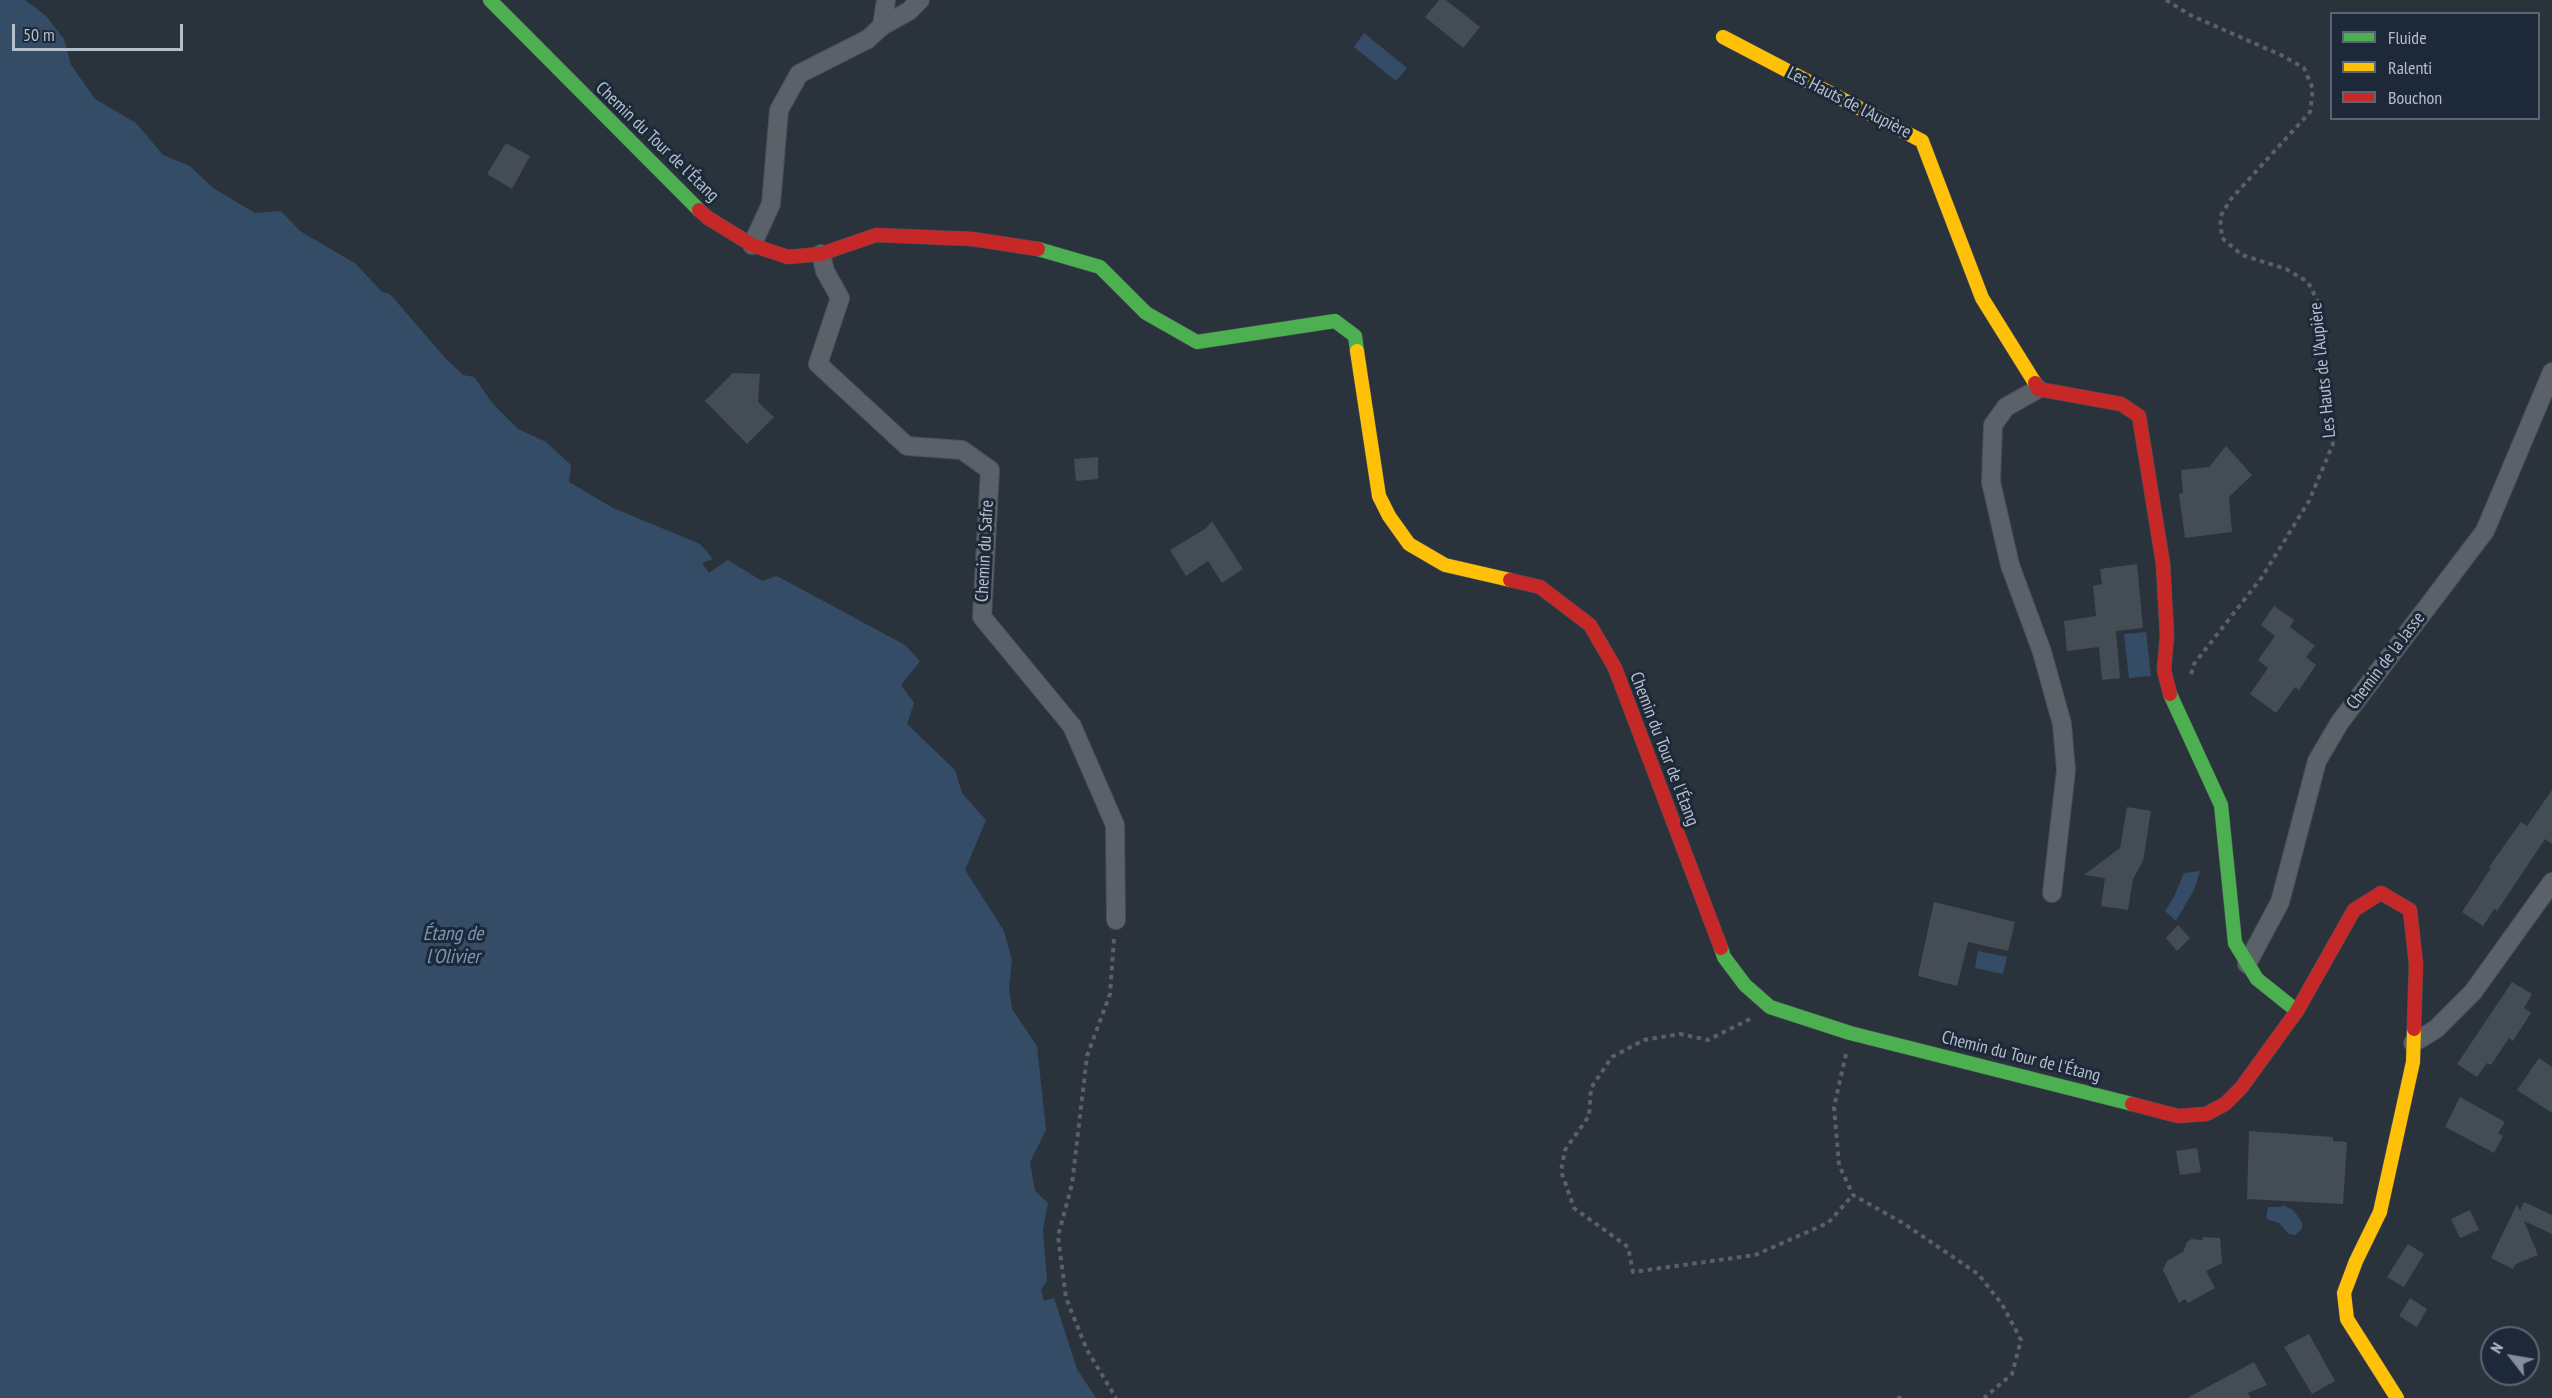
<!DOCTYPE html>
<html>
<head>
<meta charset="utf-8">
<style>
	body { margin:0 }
	#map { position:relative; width:2552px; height:1398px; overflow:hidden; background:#2a333c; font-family:"PT Sans Narrow",sans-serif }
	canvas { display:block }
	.legend { position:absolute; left:2330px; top:12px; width:210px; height:108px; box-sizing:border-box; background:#1d2938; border:2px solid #5a6573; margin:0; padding:8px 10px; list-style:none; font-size:18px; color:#b5bfcc }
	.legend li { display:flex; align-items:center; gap:12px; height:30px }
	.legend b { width:30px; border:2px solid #5a6573 }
	.north { position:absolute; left:2480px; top:1326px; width:60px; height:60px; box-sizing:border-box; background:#1d2938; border:2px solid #5a6573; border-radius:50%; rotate:301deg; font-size:16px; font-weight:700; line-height:24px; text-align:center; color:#b5bfcc }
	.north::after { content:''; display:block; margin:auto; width:21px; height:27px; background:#848e9a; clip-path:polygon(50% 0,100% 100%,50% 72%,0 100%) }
	.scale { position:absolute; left:12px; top:24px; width:171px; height:27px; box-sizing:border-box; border:3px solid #b5bfcc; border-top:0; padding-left:8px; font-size:18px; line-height:21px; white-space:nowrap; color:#b5bfcc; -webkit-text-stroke:4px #1d2938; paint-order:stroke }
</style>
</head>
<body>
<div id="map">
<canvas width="2552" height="1398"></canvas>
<ul class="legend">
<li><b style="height:8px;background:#4caf50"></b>Fluide</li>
<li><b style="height:8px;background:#ffc107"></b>Ralenti</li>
<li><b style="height:8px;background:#c62828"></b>Bouchon</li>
</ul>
<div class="north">N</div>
<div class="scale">50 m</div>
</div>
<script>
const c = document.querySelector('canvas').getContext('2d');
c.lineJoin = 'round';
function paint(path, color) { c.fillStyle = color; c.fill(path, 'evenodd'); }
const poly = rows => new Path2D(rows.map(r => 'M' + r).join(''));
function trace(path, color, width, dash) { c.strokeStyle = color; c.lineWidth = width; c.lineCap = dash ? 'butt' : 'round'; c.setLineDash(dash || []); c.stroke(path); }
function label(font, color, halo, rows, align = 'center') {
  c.font = font + ' "PT Sans Narrow",sans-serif'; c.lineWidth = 6; c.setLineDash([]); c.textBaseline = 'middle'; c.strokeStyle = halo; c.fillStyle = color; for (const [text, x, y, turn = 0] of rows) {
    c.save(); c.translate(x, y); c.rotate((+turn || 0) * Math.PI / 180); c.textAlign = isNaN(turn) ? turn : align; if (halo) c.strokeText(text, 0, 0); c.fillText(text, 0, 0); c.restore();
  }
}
paint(poly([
	[0,0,25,0,46,16,64,39,71,65,95,99,136,123,163,155,190,166,213,188,255,213,281,211,300,231,356,264,382,292,390,294,446,359,463,375,474,377,493,404,518,429,546,442,571,465,569,482,613,508,700,544,713,559,702,563,709,573,728,560,762,581,777,576,905,645,920,661,901,685,914,703,907,724,955,770,962,793,986,820,965,870,1004,931,1012,960,1009,988,1012,1009,1037,1046,1046,1130,1030,1162,1035,1191,1048,1203,1043,1229,1047,1281,1041,1290,1044,1301,1054,1298,1077,1369,1096,1398,0,1398],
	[1364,33,1407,68,1396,81,1354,47],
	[2146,632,2151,676,2129,678,2124,634],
	[2200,871,2194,890,2176,921,2165,911,2174,897,2184,873],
	[1978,951,2007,957,2003,974,1975,968],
	[2283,1205,2293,1210,2302,1222,2302,1229,2295,1235,2289,1234,2279,1223,2269,1220,2266,1217,2268,1207,2282,1207]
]), '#354c67');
paint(poly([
	[1439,0,1446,0,1480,27,1463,48,1425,17],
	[506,143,530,156,512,189,487,174],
	[733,373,760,374,758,402,774,417,747,444,705,401],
	[2226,446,2252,475,2229,497,2232,532,2185,538,2179,494,2183,493,2181,470,2209,467],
	[1098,457,1098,479,1076,481,1074,459],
	[1212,521,1243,569,1222,583,1208,561,1186,576,1170,550,1205,529],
	[2137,564,2143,628,2116,631,2120,678,2102,680,2099,647,2067,651,2064,621,2096,616,2093,586,2102,584,2100,569],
	[2274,606,2294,620,2290,627,2315,646,2306,657,2316,665,2299,690,2295,687,2276,713,2250,694,2268,668,2258,660,2275,636,2261,625],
	[2552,790,2552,844,2545,839,2497,911,2494,909,2483,926,2462,912,2491,868,2489,867,2521,822,2527,826],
	[2127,807,2151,811,2143,861,2133,879,2128,910,2101,906,2105,878,2084,875,2120,848],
	[1934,902,2015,922,2008,951,1968,942,1957,986,1918,976],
	[2178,925,2190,938,2177,951,2166,938],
	[2512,982,2532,994,2524,1008,2531,1013,2513,1041,2509,1038,2491,1065,2487,1063,2477,1077,2457,1064],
	[2539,1058,2552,1067,2552,1113,2517,1090],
	[2460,1097,2505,1122,2498,1133,2503,1136,2494,1153,2445,1127],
	[2249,1131,2333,1137,2333,1141,2347,1142,2343,1204,2247,1199],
	[2197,1148,2201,1172,2180,1175,2176,1151],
	[2524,1202,2552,1215,2552,1234,2524,1221,2538,1255,2516,1264,2513,1269,2491,1258,2517,1204,2520,1211],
	[2470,1210,2479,1230,2460,1238,2451,1219],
	[2203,1237,2220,1238,2222,1263,2206,1271,2215,1288,2188,1303,2185,1299,2179,1303,2163,1270,2167,1261,2183,1252,2187,1242,2191,1239,2202,1240],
	[2408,1244,2424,1254,2404,1287,2387,1277],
	[2410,1298,2427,1309,2417,1327,2399,1316],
	[2309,1334,2335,1381,2312,1394,2284,1347],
	[2254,1362,2267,1385,2248,1393,2251,1398,2187,1398]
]), '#444c54');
const street = poly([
	[882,26,909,11,920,0],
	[752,245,771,204,779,110,799,74,868,39,882,26,886,0],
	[821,254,825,271,840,298,818,364,907,446,962,450,990,470,982,617,1072,726,1115,825,1116,920],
	[2038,389,2006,407,1993,425,1991,482,2010,565,2042,652,2062,724,2066,770,2052,893],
	[2247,964,2280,902,2317,761,2340,722,2485,531,2552,372],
	[2413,1043,2436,1029,2473,992,2552,882]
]);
const fast = poly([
	[490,0,699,210],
	[1038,249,1100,267,1146,313,1197,342,1335,321,1355,336,1357,351],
	[2170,694,2221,805,2235,943,2257,979,2297,1011],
	[1721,948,1724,957,1745,985,1770,1007,1850,1033,2132,1104]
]);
const slow = poly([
	[1723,37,1922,141,1982,298,2035,383],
	[1357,351,1379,496,1389,516,1409,544,1445,565,1510,580],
	[2397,1398,2347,1319,2344,1293,2356,1261,2380,1212,2413,1062,2414,1029]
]);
const jam = poly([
	[699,210,708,218,752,245,788,257,821,254,876,235,972,239,1038,249],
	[2035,383,2038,389,2121,404,2139,416,2163,564,2167,636,2164,670,2170,694],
	[1510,580,1540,587,1590,625,1615,668,1721,948],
	[2132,1104,2178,1116,2206,1114,2225,1104,2241,1088,2297,1011,2354,910,2381,893,2410,910,2416,964,2414,1029]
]);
trace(street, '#494f56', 20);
trace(fast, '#494f56', 15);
trace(slow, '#494f56', 15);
trace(jam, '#494f56', 15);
trace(poly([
	[2166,0,2190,15,2281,55,2304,68,2313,89,2310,112,2231,199,2220,217,2222,238,2242,255,2286,269,2308,282,2319,304,2325,398,2333,444,2309,501,2262,577,2194,664,2191,675],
	[1114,939,1110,994,1087,1056,1072,1184,1058,1236,1066,1298,1087,1350,1116,1398],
	[1750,1019,1708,1040,1680,1034,1644,1040,1612,1057,1591,1088,1589,1116,1565,1150,1561,1171,1574,1208,1628,1247,1633,1272,1755,1255,1828,1223,1853,1195],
	[1846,1054,1834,1107,1839,1165,1853,1195,1903,1223,1978,1274,2002,1304,2021,1340,2012,1374,1984,1398],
	[1897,1398,1903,1398]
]), '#596066', 4, [4.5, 4.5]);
trace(street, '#5b6169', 18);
trace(fast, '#4caf50', 14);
trace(slow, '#ffc107', 14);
trace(jam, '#c62828', 14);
label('18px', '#b5bfcc', '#1d2938', [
	["Les Hauts de l'Aupière",1849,103,27],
	["Chemin du Tour de l'Étang",657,142,44],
	["Les Hauts de l'Aupière",2323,370,-96],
	["Chemin du Safre",985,551,-87],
	["Chemin de la Jasse",2386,661,-53],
	["Chemin du Tour de l'Étang",1664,749,69],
	["Chemin du Tour de l'Étang",2021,1057,14]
]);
label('italic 20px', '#7a96b6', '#1d2938', [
	["Étang de",453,934],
	["l'Olivier",453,957]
]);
</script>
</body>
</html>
